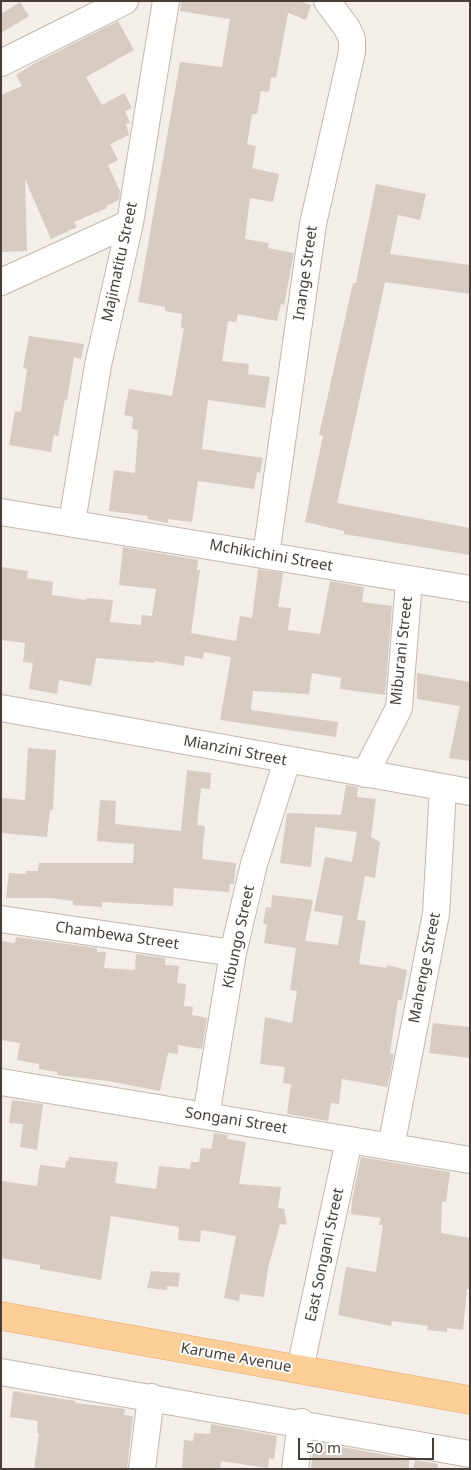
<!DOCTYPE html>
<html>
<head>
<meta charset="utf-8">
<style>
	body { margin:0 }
	#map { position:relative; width:471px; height:1470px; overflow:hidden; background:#f4eee8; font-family:"Noto Sans",sans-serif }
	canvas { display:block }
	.frame { position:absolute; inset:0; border:2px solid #473e37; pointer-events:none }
	.scale { position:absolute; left:298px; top:1438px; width:136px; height:22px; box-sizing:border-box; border:2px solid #473e37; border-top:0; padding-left:6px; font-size:15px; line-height:18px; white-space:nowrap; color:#473e37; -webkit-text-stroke:4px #fff; paint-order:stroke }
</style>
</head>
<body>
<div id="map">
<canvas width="471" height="1470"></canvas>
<div class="frame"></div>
<div class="scale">50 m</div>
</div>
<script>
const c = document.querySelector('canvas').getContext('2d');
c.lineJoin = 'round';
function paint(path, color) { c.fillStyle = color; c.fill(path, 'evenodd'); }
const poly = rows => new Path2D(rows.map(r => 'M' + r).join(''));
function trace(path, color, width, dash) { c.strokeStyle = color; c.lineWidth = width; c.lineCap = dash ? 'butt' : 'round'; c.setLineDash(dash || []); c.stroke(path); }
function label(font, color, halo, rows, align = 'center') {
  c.font = font + ' "Noto Sans",sans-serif'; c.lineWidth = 4; c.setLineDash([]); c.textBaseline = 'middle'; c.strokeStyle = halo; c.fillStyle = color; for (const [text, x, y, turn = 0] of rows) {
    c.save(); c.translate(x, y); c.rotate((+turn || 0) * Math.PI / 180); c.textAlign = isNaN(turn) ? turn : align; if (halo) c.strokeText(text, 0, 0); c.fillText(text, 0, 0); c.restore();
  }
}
paint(poly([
	[181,1,299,1,311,5,306,20,288,13,276,78,271,77,269,92,261,91,257,114,252,114,247,144,256,146,252,168,279,174,273,202,250,198,245,239,269,243,268,248,294,253,284,305,281,304,277,321,238,314,236,322,228,321,222,361,249,364,248,374,270,377,265,408,208,400,202,449,263,458,260,473,257,472,254,489,198,481,192,522,168,519,168,523,147,519,148,516,109,511,114,470,135,473,138,430,132,429,133,417,124,415,129,389,172,396,184,328,181,328,182,314,165,311,165,307,138,302,180,62,222,67,230,19,180,11],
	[20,2,29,16,1,33,1,14],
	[118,21,134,50,86,77,102,105,124,93,132,108,125,111,130,123,126,124,129,135,110,144,118,160,108,165,120,191,119,200,106,206,107,208,74,222,77,227,51,239,25,179,27,251,1,252,1,95,22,86,16,75,35,63],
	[376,184,426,194,420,220,398,215,390,254,470,265,470,294,385,282,337,503,470,528,470,555,344,534,344,531,305,522,323,436,319,435,353,283,356,283],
	[29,336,84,344,81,359,74,357,67,400,65,399,58,436,54,435,51,452,9,445,15,411,21,412,27,369,23,368],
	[123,547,198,560,197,570,200,570,191,633,236,641,240,616,252,618,258,569,283,573,278,607,291,608,288,630,320,634,330,581,364,587,362,602,392,606,385,695,340,689,341,678,312,673,309,694,253,691,251,710,338,722,336,737,220,720,231,657,204,652,203,659,185,656,184,666,155,661,155,663,96,658,91,686,59,680,57,694,29,689,33,663,23,662,25,643,1,640,1,567,28,571,27,578,53,582,52,595,86,600,86,598,113,600,110,622,141,625,142,615,152,616,156,589,119,585],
	[417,673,470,682,470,761,449,758,460,706,417,699],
	[28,748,56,750,53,810,50,810,47,837,1,833,1,798,25,800],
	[187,770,211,773,210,789,201,788,197,825,205,826,202,859,236,863,234,884,230,884,229,892,174,888,173,906,102,902,102,907,88,906,73,905,73,901,51,898,6,898,9,873,26,874,26,871,38,871,39,863,133,863,134,844,97,841,100,800,116,801,115,824,181,831],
	[346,785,358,787,357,797,376,799,371,837,380,842,375,878,365,876,357,920,366,921,359,964,387,968,387,965,407,970,402,1000,398,1000,390,1053,394,1054,387,1087,342,1079,339,1104,331,1103,328,1121,287,1114,291,1084,283,1083,285,1067,260,1064,265,1017,292,1023,297,991,290,990,296,948,264,943,267,924,263,924,266,907,271,908,272,895,313,900,305,941,338,945,343,916,314,911,325,857,352,862,357,832,315,827,311,867,280,863,287,813,341,815],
	[16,937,97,948,97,952,106,952,104,968,135,970,136,954,165,958,165,965,179,966,177,983,186,984,184,1006,193,1007,192,1015,207,1018,202,1049,178,1045,178,1054,168,1053,160,1091,108,1081,57,1075,57,1072,39,1069,39,1064,17,1060,20,1043,1,1040,1,941,15,943],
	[433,1023,470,1027,470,1058,429,1053],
	[12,1100,43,1104,37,1150,20,1147,23,1124,9,1123],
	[214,1133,228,1135,227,1139,246,1142,239,1184,281,1187,278,1208,284,1209,287,1225,280,1224,268,1268,264,1297,240,1294,239,1301,224,1298,236,1236,201,1230,200,1242,178,1240,179,1227,111,1216,101,1280,40,1269,40,1265,1,1258,1,1181,37,1186,40,1165,65,1168,66,1161,68,1161,69,1157,118,1162,115,1183,156,1189,159,1166,190,1169,191,1162,199,1162,201,1148,211,1149],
	[361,1157,450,1172,446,1202,442,1202,441,1233,470,1238,470,1289,467,1289,463,1330,447,1328,447,1332,427,1330,428,1326,392,1321,391,1326,338,1315,346,1267,376,1272,383,1225,379,1225,381,1218,351,1214,352,1200],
	[151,1271,180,1273,178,1287,167,1286,167,1290,147,1288],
	[13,1391,75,1401,75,1403,125,1409,124,1415,133,1416,127,1469,34,1469,39,1434,37,1433,38,1421,10,1417],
	[211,1424,277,1436,274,1459,269,1458,268,1468,221,1461,220,1469,182,1469,184,1440,193,1441,194,1433,210,1434],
	[314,1442,409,1459,409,1469,311,1469],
	[415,1460,438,1464,437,1469,413,1469]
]), '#d8cbc1');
const minor = poly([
	[1,63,125,1],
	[1,282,130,223],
	[1,512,470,589],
	[72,522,98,365,130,223,166,1],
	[266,555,313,224,352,52,352,39,347,28,327,1],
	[1,708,470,792],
	[365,774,399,708,409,580],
	[1,919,233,953],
	[1,1082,470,1160],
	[206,1116,233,953,254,864,287,761],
	[391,1147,436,914,443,788],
	[300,1369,349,1140],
	[1,1372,470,1454],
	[142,1469,151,1397],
	[295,1469,301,1422]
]);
const major = poly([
	[1,1316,470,1400]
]);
trace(minor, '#c2b7ae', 28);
trace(major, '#e2a768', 29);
trace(minor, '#fff', 26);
trace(major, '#fdce98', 28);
label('15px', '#473e37', '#fff', [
	["Majimatitu Street",120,262,-78],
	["Inange Street",306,273,-82],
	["Mchikichini Street",271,556,10],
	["Miburani Street",402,651,-84],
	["Mianzini Street",235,751,11],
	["Chambewa Street",117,936,8],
	["Kibungo Street",239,937,-78],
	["Mahenge Street",425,968,-79],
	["Songani Street",236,1121,9],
	["East Songani Street",325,1255,-78],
	["Karume Avenue",236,1358,10]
]);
</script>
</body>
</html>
